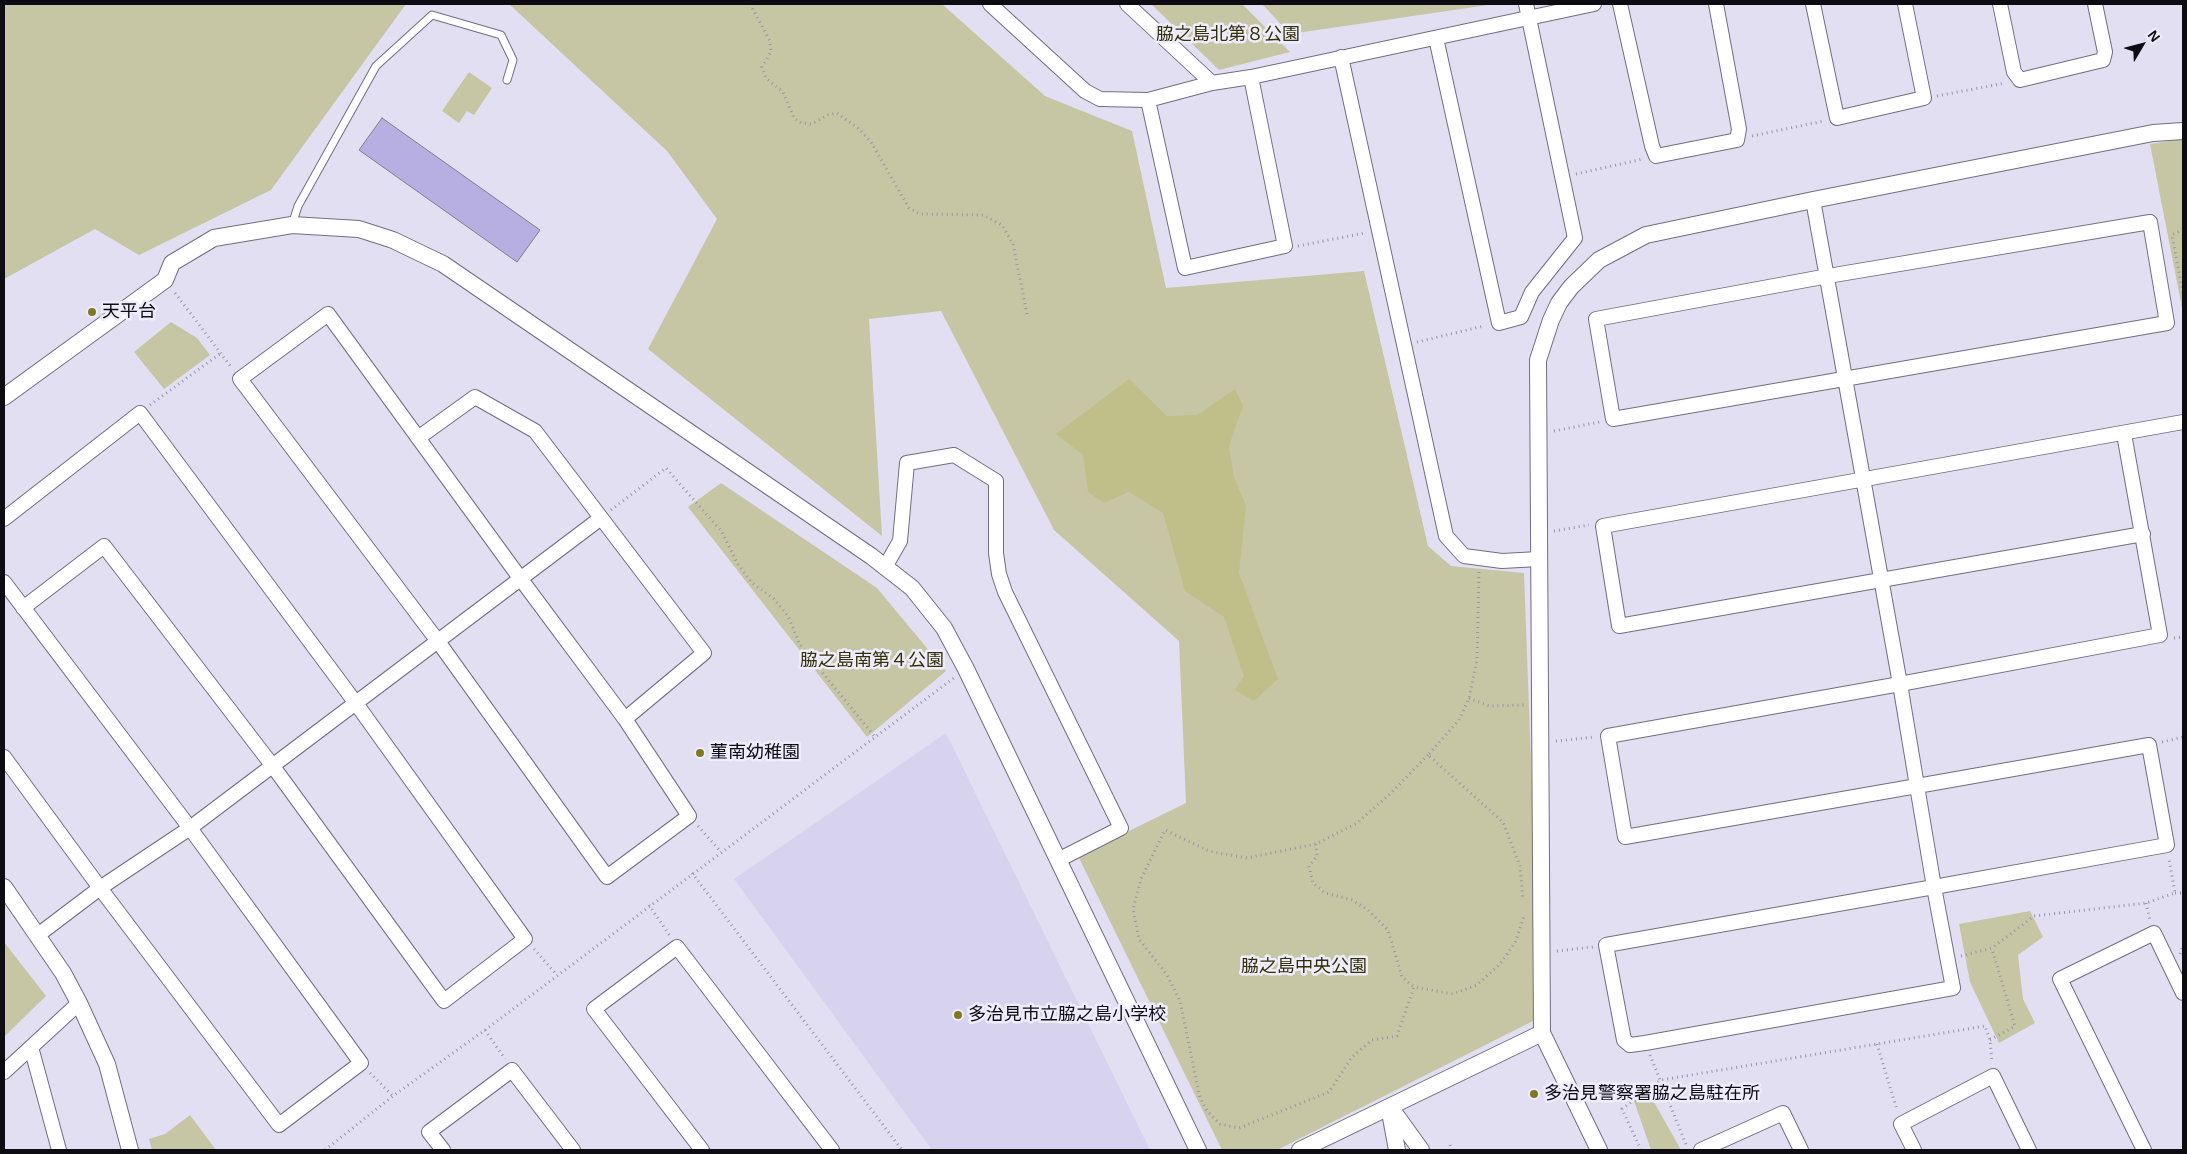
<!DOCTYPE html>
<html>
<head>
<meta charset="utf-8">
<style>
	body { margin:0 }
	#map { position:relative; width:2187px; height:1154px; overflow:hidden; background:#e2dff3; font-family:Arial,sans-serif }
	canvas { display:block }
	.frame { position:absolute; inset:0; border:5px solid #0d0c13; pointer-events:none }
	.north { position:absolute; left:2117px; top:20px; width:50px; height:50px; -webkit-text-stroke:4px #efedfd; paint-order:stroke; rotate:53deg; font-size:14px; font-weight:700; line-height:20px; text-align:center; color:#0d0c13 }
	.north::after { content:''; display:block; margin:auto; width:18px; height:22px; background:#0d0c13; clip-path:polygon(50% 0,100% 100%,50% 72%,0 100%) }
</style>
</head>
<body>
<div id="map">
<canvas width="2187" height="1154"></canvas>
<div class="frame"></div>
<div class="north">N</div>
</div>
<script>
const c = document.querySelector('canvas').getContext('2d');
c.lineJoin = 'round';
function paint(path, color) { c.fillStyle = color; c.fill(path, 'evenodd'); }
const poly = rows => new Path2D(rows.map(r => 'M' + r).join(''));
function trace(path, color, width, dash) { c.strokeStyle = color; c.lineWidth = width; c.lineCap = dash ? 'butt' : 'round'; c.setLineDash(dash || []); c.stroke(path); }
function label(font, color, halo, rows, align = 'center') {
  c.font = font + ' Arial,"Noto Sans JP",sans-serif'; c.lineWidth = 5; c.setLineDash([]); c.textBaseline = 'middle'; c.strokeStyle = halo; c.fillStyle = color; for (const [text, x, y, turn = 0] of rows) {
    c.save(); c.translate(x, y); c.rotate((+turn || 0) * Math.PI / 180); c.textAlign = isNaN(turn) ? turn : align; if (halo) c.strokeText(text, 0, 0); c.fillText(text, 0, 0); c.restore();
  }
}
paint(poly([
	[946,733,1150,1150,932,1150,734,879]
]), '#d7d3ee');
paint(poly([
	[4,4,406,4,271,190,139,255,95,229,4,279],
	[509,4,942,4,1045,96,1132,131,1166,288,1364,271,1428,546,1451,566,1524,573,1540,1006,1533,1021,1277,1150,1222,1150,1078,856,1186,803,1179,641,1054,530,941,311,869,319,882,536,648,349,717,219,667,151],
	[1151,4,1242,4,1290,52,1219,70],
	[1262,4,1488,4,1488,5,1290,34],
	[469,72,492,88,474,115,467,111,459,123,442,111],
	[2183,139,2183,313,2150,144],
	[171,322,197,338,210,355,164,389,134,352],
	[721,483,877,588,946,671,867,737,688,507],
	[2030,911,2043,937,2018,955,2023,999,2035,1023,1999,1043,1970,982,1959,924],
	[4,942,46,996,4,1037],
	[1633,1098,1654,1102,1681,1150,1651,1150],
	[190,1115,216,1150,152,1150,149,1139,165,1134]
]), '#c6c6a5');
paint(poly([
	[1129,379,1167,416,1197,415,1235,389,1243,406,1229,446,1234,477,1246,506,1239,573,1278,679,1254,701,1235,690,1244,676,1224,617,1185,591,1163,513,1129,492,1104,503,1088,492,1083,455,1056,434]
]), '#c0bf89');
const building = poly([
	[382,118,540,230,517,262,359,150,382,118]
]);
paint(building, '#b7afe1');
trace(building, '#807d8f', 1);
const service = poly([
	[292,225,298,206,376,66,432,15,501,35,513,60,507,80]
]);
const minor = poly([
	[990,4,1085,91,1100,99,1148,100,1212,83,1127,4],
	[1620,4,1652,146,1656,156,1737,140,1739,129,1716,4],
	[1813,4,1837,118,1924,98,1905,4],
	[2000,4,2014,72,2020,80,2103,60,2105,52,2095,4],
	[1436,38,1499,323,1521,317,1532,292,1575,238,1526,4],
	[1341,57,1446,536,1464,556,1502,561,1539,559],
	[1212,83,1251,77,1594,4],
	[1148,100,1185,268,1285,246,1251,77],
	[1813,200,1900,684,1917,786,1934,887,1953,988,1645,1043,1630,1045,1624,1040,1606,945,1934,887,2167,845,2149,745,1917,786,1625,837,1608,736,1900,684,2160,635,2124,434],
	[2150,222,2167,323,1613,419,1596,319,1828,276,2150,222],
	[328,314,520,578,625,719,689,816,607,877,437,640,240,379,328,314],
	[418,438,475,397,535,431,704,653,625,719],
	[4,519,140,413,355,702,525,939,444,1001,272,765,104,546,23,608],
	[2143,534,1619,626,1603,526,2183,422],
	[885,567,900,541,907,463,954,455,996,481,996,553,999,574,1005,592,1121,828,1058,860],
	[4,582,190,828,361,1063,279,1125,100,888,4,757],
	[38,935,100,888,190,828,601,518],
	[31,1047,59,1150],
	[4,1072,79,1003],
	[443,1150,429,1132,512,1070,573,1150],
	[702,1150,594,1009,677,947,832,1150],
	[1701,1150,1783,1113,1801,1150],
	[1914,1150,1901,1124,1993,1076,2029,1150],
	[2144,1150,2060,979,2154,933,2183,993]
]);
const tertiary = poly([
	[4,397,165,280,172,263,214,238,292,225,359,229,393,240,443,264,871,556,912,588,944,628,966,669,1198,1150],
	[4,887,63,973,79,1003,107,1064,130,1150],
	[1390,1107,1421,1150],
	[1390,1112,1397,1150],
	[1300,1150,1542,1033],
	[1599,1150,1542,1033,1538,360,1551,320,1559,303,1571,287,1599,260,1646,235,1813,200,2153,133,2183,131]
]);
trace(service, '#716e80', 9);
trace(minor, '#716e80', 16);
trace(tertiary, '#716e80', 18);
trace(poly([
	[750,4,770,41,771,52,762,67,766,78,783,92,794,118,801,123,811,124,828,115,837,113,859,129,871,142,909,208,920,214,983,215,1002,225,1013,244,1027,314],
	[1937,96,2005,83],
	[1752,136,1824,121],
	[1576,174,1643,159],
	[2183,229,2172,235,2183,293],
	[1298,246,1365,233],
	[175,293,231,367],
	[1417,342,1484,326],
	[150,405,221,353],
	[1554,431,1600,422],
	[611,510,666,468,722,532,737,563,751,582,774,599,788,616,800,645,875,737],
	[1554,531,1589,525],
	[1479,572,1477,660,1469,698,1459,720,1428,755,1503,822,1520,866,1523,900],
	[2174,638,2183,637],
	[1469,698,1489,706,1524,705],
	[1556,741,1595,737],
	[2162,742,2183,737],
	[1428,755,1390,794,1357,823,1316,844,1247,858,1209,851,1165,830,1141,879,1133,909,1139,939,1167,975,1180,1001,1200,1098,1207,1111,1220,1124,1239,1128,1329,1092,1352,1057,1372,1040,1397,1036,1414,987,1453,994,1477,985,1500,964,1515,943,1524,916],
	[698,826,721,852],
	[1316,844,1317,856,1309,866,1313,883,1325,893,1352,900,1368,910,1388,930,1402,977,1414,987],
	[692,873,902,1150],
	[2175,893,2183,893],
	[2146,903,2150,920],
	[649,905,670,936],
	[534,949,557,975],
	[1557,951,1593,947],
	[2180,954,2183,946],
	[1961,956,1992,948,2034,916,2146,903,2175,893,2169,859],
	[485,1030,505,1059],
	[1990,1040,2015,1026,1992,949],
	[1877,1044,1897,1110],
	[1650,1055,1687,1147],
	[370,1073,393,1096],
	[1450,1145,1452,1150],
	[325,1150,393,1096,485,1030,954,678],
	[1641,1150,1622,1109,1661,1080,1985,1026,1990,1040,1992,1062]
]), '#9996a6', 3, [1, 4]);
trace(service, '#fff', 7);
trace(minor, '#fff', 14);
trace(tertiary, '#fff', 16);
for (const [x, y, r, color] of [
	[92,312,5,"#7e7a21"],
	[700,753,5,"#7e7a21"],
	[958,1015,5,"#7e7a21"],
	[1534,1094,5,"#7e7a21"]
]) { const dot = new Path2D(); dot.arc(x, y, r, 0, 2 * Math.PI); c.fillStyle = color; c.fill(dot); trace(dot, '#efedfd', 2); }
label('18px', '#323004', '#efedfd', [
	["脇之島北第８公園",1228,35],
	["脇之島南第４公園",872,661],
	["脇之島中央公園",1304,967]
]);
label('18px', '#0d0c13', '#efedfd', [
	["天平台",102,312],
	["菫南幼稚園",710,753],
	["多治見市立脇之島小学校",968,1015],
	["多治見警察署脇之島駐在所",1544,1094]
], 'left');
</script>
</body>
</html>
